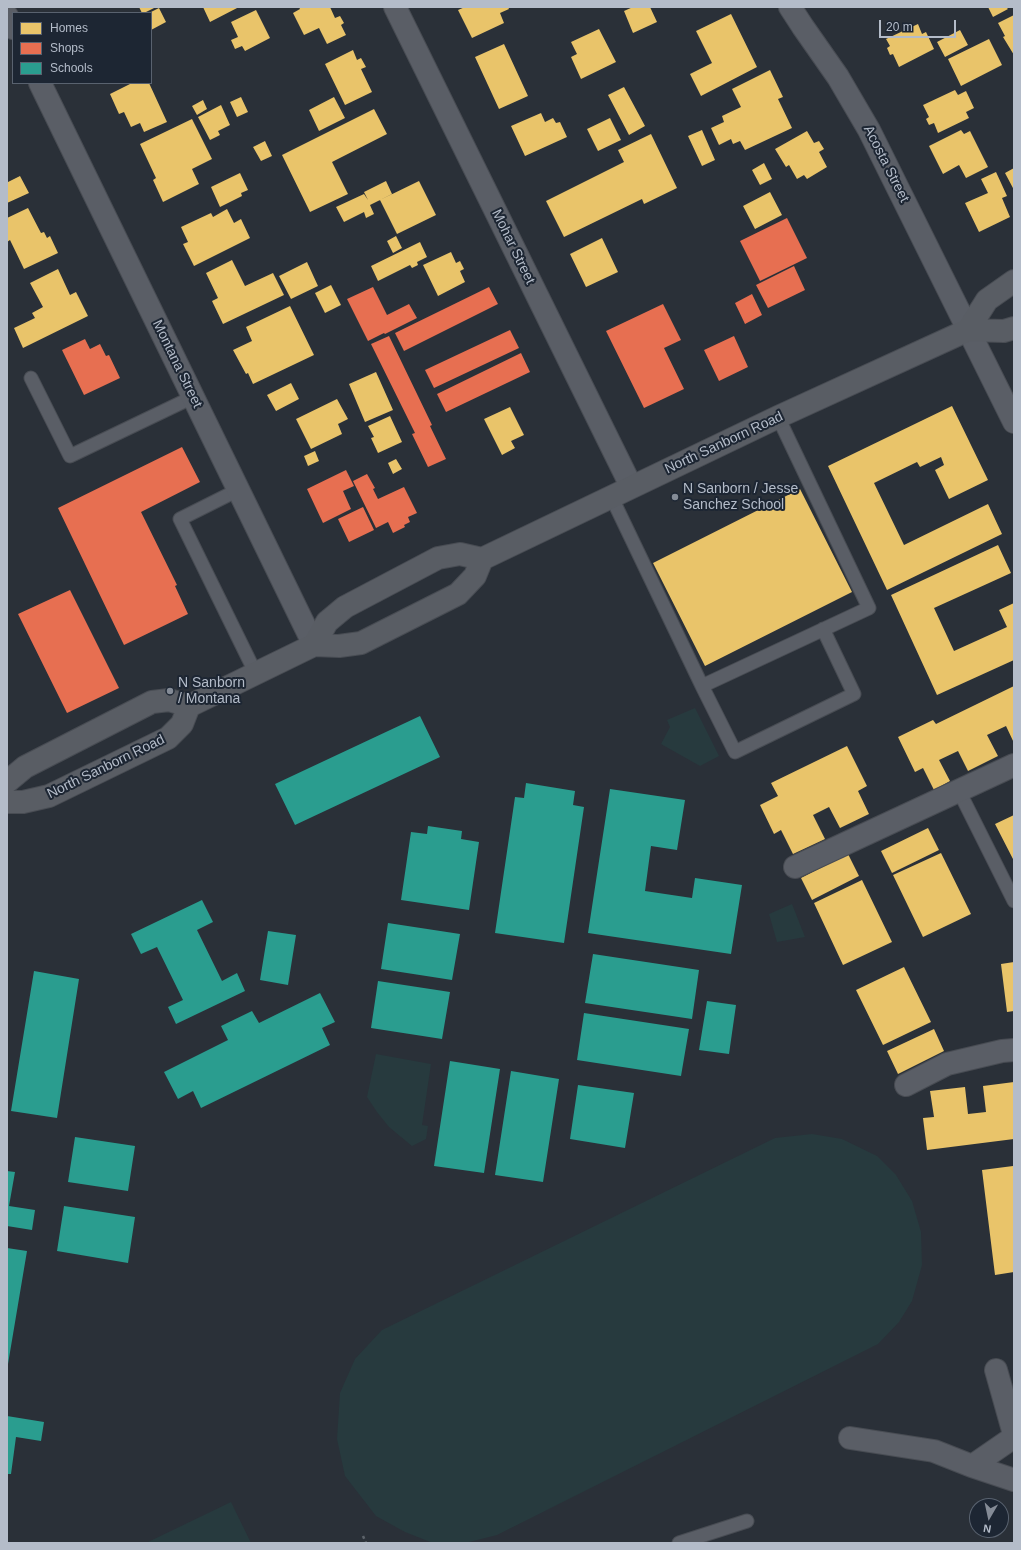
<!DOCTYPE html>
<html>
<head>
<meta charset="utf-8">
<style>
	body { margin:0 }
	#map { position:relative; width:1021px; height:1550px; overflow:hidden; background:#2a3038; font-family:Helvetica,sans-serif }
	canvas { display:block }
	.frame { position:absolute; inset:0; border:8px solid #b4bcc9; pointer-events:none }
	.legend { position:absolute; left:12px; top:12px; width:140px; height:72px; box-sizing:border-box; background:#1d2633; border:1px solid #59626f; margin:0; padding:5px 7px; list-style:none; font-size:12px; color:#b4bcc9 }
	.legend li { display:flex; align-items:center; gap:8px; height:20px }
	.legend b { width:20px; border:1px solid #59626f }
	.north { position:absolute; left:969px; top:1498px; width:40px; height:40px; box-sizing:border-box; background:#1d2633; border:1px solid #59626f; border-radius:50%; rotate:189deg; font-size:11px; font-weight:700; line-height:16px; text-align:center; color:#b4bcc9 }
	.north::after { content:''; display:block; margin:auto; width:14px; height:18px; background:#848b96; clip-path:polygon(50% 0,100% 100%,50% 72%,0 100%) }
	.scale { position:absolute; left:879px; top:20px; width:77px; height:18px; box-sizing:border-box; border:2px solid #b4bcc9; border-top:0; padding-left:5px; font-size:12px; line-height:14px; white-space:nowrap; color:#b4bcc9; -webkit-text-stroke:3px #1d2633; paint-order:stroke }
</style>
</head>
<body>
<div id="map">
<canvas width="1021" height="1550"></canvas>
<div class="frame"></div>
<ul class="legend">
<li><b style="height:11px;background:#e9c46a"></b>Homes</li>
<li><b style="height:11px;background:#e76f51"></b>Shops</li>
<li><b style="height:11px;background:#2a9d8f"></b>Schools</li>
</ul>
<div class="north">N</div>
<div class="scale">20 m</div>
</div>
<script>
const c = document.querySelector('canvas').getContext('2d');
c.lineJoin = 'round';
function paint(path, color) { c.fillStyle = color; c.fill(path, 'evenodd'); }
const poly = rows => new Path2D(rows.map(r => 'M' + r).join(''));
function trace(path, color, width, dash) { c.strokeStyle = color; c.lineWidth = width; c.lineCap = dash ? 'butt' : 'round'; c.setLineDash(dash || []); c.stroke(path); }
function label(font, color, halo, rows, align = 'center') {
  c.font = font + ' Helvetica,sans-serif'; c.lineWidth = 4; c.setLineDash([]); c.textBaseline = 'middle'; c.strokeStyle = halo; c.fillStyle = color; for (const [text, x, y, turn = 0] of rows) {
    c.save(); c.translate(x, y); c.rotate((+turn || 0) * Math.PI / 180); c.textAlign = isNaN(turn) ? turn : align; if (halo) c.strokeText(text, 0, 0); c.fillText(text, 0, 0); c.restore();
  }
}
paint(poly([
	[695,708,719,756,700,766,661,744,670,727,667,720],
	[792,904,805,937,777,942,769,914],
	[376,1054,431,1064,422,1125,428,1126,426,1139,412,1146,389,1127,377,1112,367,1097],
	[812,1134,842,1139,877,1156,896,1175,912,1201,921,1232,922,1265,912,1301,899,1322,878,1344,497,1535,469,1542,433,1543,405,1532,376,1516,345,1476,337,1439,340,1393,355,1359,382,1330,775,1138],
	[231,1502,251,1543,146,1543]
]), '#273a3e');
paint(poly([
	[139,7,156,7,144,13,142,13],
	[203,7,239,7,210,22],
	[299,7,330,7,335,18,340,16,344,23,341,25,346,35,327,44,319,28,304,35,293,13,300,9],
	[465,7,508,7,509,9,500,13,504,23,472,38,458,10],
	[633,7,650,7,657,22,633,33,624,11],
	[988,7,1009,7,1007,8,1008,9,993,17],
	[159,8,166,22,151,30,151,12],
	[256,10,270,38,245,51,242,46,235,49,231,40,238,37,231,22],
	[731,14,757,67,701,96,690,74,712,63,696,31],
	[1014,15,1014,55,1003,37,1005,36,998,23],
	[918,24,922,34,926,32,934,49,899,67,893,54,890,55,887,48,890,46,886,39],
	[599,29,616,62,581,79,571,57,577,54,571,42],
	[960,30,968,45,945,57,937,42],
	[989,39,1002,65,961,86,948,59],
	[504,44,528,96,499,109,475,57],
	[353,50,357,60,361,58,366,67,361,69,372,92,345,105,325,64],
	[770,70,783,97,778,99,792,128,745,150,740,141,733,144,731,139,719,145,711,128,724,122,722,116,741,107,732,89],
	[132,83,149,83,167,122,144,132,140,123,131,127,124,112,119,114,110,94],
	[624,87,645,126,629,135,608,95],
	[955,90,958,95,966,91,974,108,966,112,969,118,938,133,934,123,929,125,926,119,929,117,923,105],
	[241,97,248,112,237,117,230,102],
	[334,97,345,118,319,131,309,110],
	[203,100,207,109,197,115,192,106],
	[221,105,230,125,218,131,220,135,210,140,198,117],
	[374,109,387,134,332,162,348,194,310,212,282,155],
	[541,113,545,122,553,118,556,123,560,122,567,137,525,156,511,126],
	[610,118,621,140,598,151,587,129],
	[192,119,212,159,192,169,199,184,163,202,153,180,156,178,140,144],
	[702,130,715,160,702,166,688,136],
	[961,130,964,134,970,131,988,167,966,178,959,165,943,174,929,146],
	[807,131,814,143,819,141,824,149,819,152,827,167,807,179,804,175,797,179,789,165,786,167,775,149],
	[651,134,677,188,644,204,642,199,564,237,546,201,624,162,618,150],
	[265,141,272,156,261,161,253,147],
	[764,163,772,179,760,185,752,170],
	[1014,168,1014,190,1005,173],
	[996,172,1007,196,1002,198,1010,217,979,232,965,203,988,193,981,179],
	[240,173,248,190,241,193,242,196,220,207,211,187],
	[20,176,29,193,7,203,7,179,8,182],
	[386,181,392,194,370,205,374,214,366,218,364,212,344,222,336,207,364,194,368,200,364,192],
	[419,181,436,215,397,234,380,200],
	[770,192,782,215,755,229,743,206],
	[28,208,41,233,44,232,47,238,50,236,58,253,24,269,10,240,7,242,7,218],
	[227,209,234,223,241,219,250,238,194,266,183,244,188,242,181,227,211,213,213,217],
	[396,236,402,248,393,253,387,241],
	[602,238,618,272,586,287,570,254],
	[420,242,427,257,417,262,418,265,412,268,410,265,378,281,371,266],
	[451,252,456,263,460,261,464,269,460,271,465,282,438,296,423,265],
	[232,260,245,286,273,273,284,295,223,324,212,301,218,298,206,273],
	[307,262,318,286,291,299,279,276],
	[58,269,70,295,76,292,88,316,23,348,14,328,35,318,32,313,43,307,30,283],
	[331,285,341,305,325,313,315,293],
	[290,306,314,355,253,384,248,373,246,374,233,350,252,341,246,327],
	[376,372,393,410,365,422,349,384],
	[291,383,299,399,276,411,267,395],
	[337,399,348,419,338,424,342,434,311,449,296,419],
	[952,406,988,480,949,499,935,470,944,465,941,457,920,467,917,462,874,483,904,545,988,504,1002,534,887,590,828,466],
	[510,407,524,435,511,441,515,448,502,455,484,419],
	[390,416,402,442,378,453,371,438,374,437,368,426],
	[315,451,319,461,308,466,304,456],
	[396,459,402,469,393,474,388,463],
	[800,489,852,592,705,666,653,563],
	[998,545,1011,573,934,608,954,651,1007,627,999,610,1014,603,1014,660,937,695,891,595],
	[1014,686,1014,743,1006,726,987,735,998,756,968,771,958,751,939,760,950,781,934,790,923,768,915,772,898,737,933,720,936,724],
	[847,746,867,786,858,791,869,814,840,828,829,807,813,815,825,839,793,854,781,830,774,834,760,805,778,796,771,783],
	[1014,815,1014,861,995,824],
	[928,828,939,850,892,873,881,851],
	[941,853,971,914,923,937,893,875],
	[848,854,859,876,812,900,801,878],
	[862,880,892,942,843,965,814,903],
	[1014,962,1014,1011,1007,1012,1001,964],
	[904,967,931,1022,883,1045,856,990],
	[934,1029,944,1051,898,1074,887,1051],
	[1014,1082,1014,1139,927,1150,923,1118,934,1117,930,1091,965,1087,968,1114,986,1112,983,1086],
	[1013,1166,1014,1272,995,1275,982,1170]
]), '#e9c46a');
paint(poly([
	[787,218,807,258,760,281,740,241],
	[794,266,805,290,768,308,756,285],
	[373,287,387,315,409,304,417,318,385,334,384,333,368,341,347,299],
	[489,287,498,304,404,351,395,333],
	[752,294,762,315,745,324,735,303],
	[663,304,681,340,664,348,684,389,644,408,606,331],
	[510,330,519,348,434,388,425,370],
	[389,336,432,425,430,426,446,459,428,467,412,434,415,433,371,344],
	[734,336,748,367,719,381,704,350],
	[85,339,90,349,100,344,106,356,109,355,120,378,84,395,62,350],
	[521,353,530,372,446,412,437,394],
	[182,447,200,482,141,512,177,585,175,586,188,614,124,645,58,508],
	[346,470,354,486,343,491,351,509,323,523,307,489],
	[367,474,375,488,373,489,378,499,404,487,417,513,408,517,410,522,404,525,405,527,393,533,388,522,376,528,353,481],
	[363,507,374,530,349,542,338,519],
	[70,590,119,688,67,713,18,614]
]), '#e76f51');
paint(poly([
	[420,716,440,757,295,825,275,784],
	[526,783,575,791,573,805,584,807,564,943,495,933,515,797,524,798],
	[610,789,685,800,677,850,651,846,645,891,692,898,695,878,742,885,731,954,588,933],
	[428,826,462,831,461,839,479,842,469,910,401,900,411,832,427,834],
	[202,900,213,922,197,930,222,981,237,973,245,991,176,1024,168,1007,183,1000,157,947,141,954,131,934],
	[388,923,460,934,452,980,381,969],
	[268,931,296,935,288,985,260,980],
	[593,954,699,970,692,1019,585,1003],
	[34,971,79,979,57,1118,11,1111],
	[378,981,450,992,442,1039,371,1028],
	[320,993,335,1022,322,1028,330,1045,201,1108,193,1091,178,1099,164,1072,228,1040,221,1026,252,1011,259,1023],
	[707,1001,736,1005,729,1054,699,1050],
	[584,1013,689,1029,681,1076,577,1060],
	[450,1061,500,1069,484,1173,434,1166],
	[511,1071,559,1079,543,1182,495,1175],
	[578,1085,634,1093,625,1148,570,1139],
	[75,1137,135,1146,128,1191,68,1182],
	[7,1171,15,1172,9,1206,35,1210,32,1230,7,1226],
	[64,1206,135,1217,128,1263,57,1251],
	[7,1248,27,1251,8,1364,7,1364],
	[7,1416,44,1422,41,1441,16,1437,11,1474,7,1474]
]), '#2a9d8f');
const service = poly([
	[31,378,70,456,193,397],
	[238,490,180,519,256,674],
	[611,496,702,686,869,608,778,417],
	[702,686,735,752,854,694,823,629],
	[959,791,1014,901],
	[679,1543,747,1521]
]);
const minor = poly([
	[395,7,631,486],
	[790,7,803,27,838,77,869,130,1014,422],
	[7,16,13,28],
	[40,83,314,645],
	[795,867,1014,765],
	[906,1085,947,1064,1002,1051,1014,1050],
	[996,1370,1014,1434],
	[850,1438,934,1451,972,1466,1014,1480],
	[972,1466,1014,1437]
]);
const secondary = poly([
	[968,330,987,300,1014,281],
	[314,645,327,622,345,607,438,558,460,554,482,559,778,417,968,330,1004,331,1014,328],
	[7,782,25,767,152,702,169,700,189,706],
	[7,802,23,802,49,796,168,738,182,724,189,706,314,645,339,646,361,643,458,594,475,576,482,559]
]);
trace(service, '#484c53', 15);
trace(minor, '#484c53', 24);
trace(secondary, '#484c53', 24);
trace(poly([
	[363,1536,366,1543]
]), '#5d636a', 2.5, [3, 3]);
trace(service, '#5a5e66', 13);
trace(minor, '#5a5e66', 22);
trace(secondary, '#595d64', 22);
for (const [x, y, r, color] of [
	[675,497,4,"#848b96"],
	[170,691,4,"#848b96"]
]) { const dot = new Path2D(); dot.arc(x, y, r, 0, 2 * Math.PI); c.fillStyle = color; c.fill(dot); trace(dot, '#1d2633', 1.5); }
label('14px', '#b4bcc9', '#1d2633', [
	["Acosta Street",886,164,63],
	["Mohar Street",513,247,64],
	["Montana Street",177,364,64],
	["North Sanborn Road",724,443,-25],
	["North Sanborn Road",106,767,-26]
]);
label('14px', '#b4bcc9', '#1d2633', [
	["N Sanborn / Jesse",683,489],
	["Sanchez School",683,505],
	["N Sanborn",178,683],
	["/ Montana",178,699]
], 'left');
</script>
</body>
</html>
